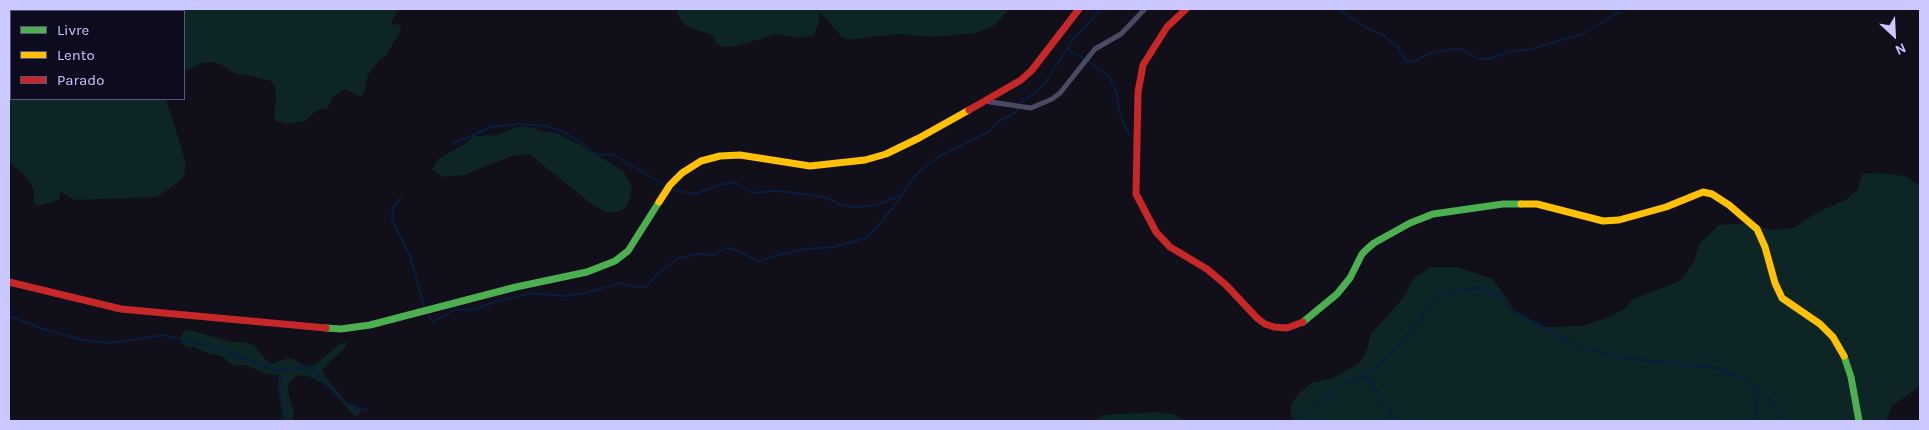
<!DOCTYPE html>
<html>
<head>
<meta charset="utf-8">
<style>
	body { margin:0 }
	#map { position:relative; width:1929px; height:430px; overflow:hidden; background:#100f1a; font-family:Karla,sans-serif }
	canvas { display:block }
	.frame { position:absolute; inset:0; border:10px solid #cbc7ff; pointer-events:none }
	.legend { position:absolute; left:10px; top:10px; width:175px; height:90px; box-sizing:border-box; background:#0d0b1e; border:1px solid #595678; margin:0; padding:6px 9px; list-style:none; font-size:15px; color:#cbc7ff }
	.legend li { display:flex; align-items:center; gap:10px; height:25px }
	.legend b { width:25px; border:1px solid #595678 }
	.north { position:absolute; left:1869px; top:10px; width:50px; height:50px; -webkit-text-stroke:4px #0d0b1e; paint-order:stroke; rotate:155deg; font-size:14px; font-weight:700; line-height:20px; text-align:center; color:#cbc7ff }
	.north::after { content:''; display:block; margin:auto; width:18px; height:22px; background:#cbc7ff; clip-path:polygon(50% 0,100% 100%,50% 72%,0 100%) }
</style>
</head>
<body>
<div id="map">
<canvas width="1929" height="430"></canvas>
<div class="frame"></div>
<ul class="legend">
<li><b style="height:6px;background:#4caf50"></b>Livre</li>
<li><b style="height:6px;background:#ffc107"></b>Lento</li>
<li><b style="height:6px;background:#c62828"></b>Parado</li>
</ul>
<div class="north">N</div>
</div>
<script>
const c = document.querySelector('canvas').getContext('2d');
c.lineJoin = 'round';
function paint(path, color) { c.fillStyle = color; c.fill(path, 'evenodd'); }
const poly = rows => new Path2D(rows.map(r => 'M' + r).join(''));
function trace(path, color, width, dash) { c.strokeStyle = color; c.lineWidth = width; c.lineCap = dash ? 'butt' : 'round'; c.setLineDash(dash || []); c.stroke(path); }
paint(poly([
	[9,9,399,9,390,25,400,24,401,30,386,56,380,59,368,75,364,93,361,97,345,89,332,97,328,108,316,111,305,121,287,124,276,121,274,118,276,98,275,86,271,81,247,75,235,74,220,64,213,62,202,63,184,71,184,11,11,11,11,99,166,99,186,163,184,176,180,181,157,197,75,200,60,192,59,200,38,206,34,203,34,190,30,183,23,174,9,162],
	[676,9,1009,9,994,26,976,33,934,37,897,34,848,40,842,37,820,12,818,26,813,35,800,38,776,34,737,46,724,47,716,44,713,35,693,29,685,25,679,17],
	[517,127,531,127,540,131,556,133,579,144,623,171,632,185,630,198,625,208,619,212,605,212,593,205,529,154,512,156,464,175,443,177,432,169,438,159,465,144,469,139,475,136,498,135],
	[1877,173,1905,176,1920,186,1920,386,1892,406,1886,421,1296,421,1291,417,1291,404,1299,393,1312,383,1333,378,1358,364,1366,352,1371,334,1403,298,1414,278,1431,267,1457,267,1493,279,1513,309,1529,320,1547,327,1582,326,1604,319,1625,309,1633,299,1680,281,1694,262,1699,244,1719,225,1748,223,1771,230,1794,228,1816,213,1847,199,1858,189,1862,174],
	[190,330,231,342,243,342,254,345,265,359,272,364,288,358,294,359,303,365,309,367,318,362,340,344,347,342,346,347,322,370,326,378,346,401,361,411,358,416,354,416,330,389,316,379,303,375,296,376,289,383,288,391,294,414,293,421,281,421,282,409,279,396,281,379,278,375,266,374,246,365,236,366,229,363,222,356,210,354,194,347,188,347,182,344,180,339,182,334,185,331],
	[1155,412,1173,414,1186,421,1093,421,1103,415]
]), '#0d2524');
trace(poly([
	[1338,9,1367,28,1383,35,1398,47,1405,60,1412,62,1429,54,1451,49,1461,49,1479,59,1489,59,1509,52,1531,49,1583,34,1620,11],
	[1067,49,1090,62,1109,77,1117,92,1119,111,1129,135],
	[1021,103,1038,90,1046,81,1072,41,1101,9],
	[452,144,491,127,520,124,547,126,563,132,579,141,594,153,600,155,612,154,665,185],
	[673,190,695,194,719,185,735,182,752,193,773,191,789,192,824,197,841,205,855,207,876,205,900,196],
	[402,196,393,207,392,220,410,256,424,306],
	[428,315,433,322,454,310,476,309,491,303,531,293,566,296,585,293,621,283,637,287,646,287,656,275,679,258,697,254,713,255,725,248,730,248,759,261,778,255,806,249,834,247,859,240,867,237,882,221,895,205,911,181,921,170,941,155,990,131,997,122,1012,115,1018,109],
	[9,316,43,329,83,340,111,343,163,335,223,350,274,370,311,367,344,402,358,408,367,410],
	[279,370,279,389,284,421],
	[1364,376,1373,385,1395,421],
	[1293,421,1296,417,1314,407,1329,393,1343,384,1365,376,1373,370,1400,345,1430,304,1441,294,1482,287,1497,295,1512,310,1579,347,1624,358,1717,368,1740,377,1768,397,1784,421],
	[1755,421,1758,388]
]), '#091e3c', 2);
trace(poly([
	[984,101,1031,108,1052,99,1060,93,1095,49,1121,34,1145,9]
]), '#4a4a63', 5);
trace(poly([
	[1303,322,1337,294,1350,278,1362,254,1367,249,1374,243,1410,223,1433,214,1503,204,1521,204],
	[326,328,341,329,370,325,516,287,587,272,615,261,628,251,659,202],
	[1844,356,1851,377,1859,421]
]), '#4caf50', 7);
trace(poly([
	[659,202,670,185,682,173,701,161,720,156,740,155,810,166,865,160,886,154,919,138,969,110],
	[1521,204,1537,204,1603,221,1619,220,1666,207,1703,192,1712,194,1729,205,1757,229,1765,247,1775,283,1782,298,1820,324,1833,337,1844,356]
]), '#ffc107', 7);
trace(poly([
	[1186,9,1167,27,1143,65,1138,92,1136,194,1156,232,1170,247,1207,269,1226,285,1257,318,1265,324,1274,327,1287,328,1303,322],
	[969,110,1021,80,1032,70,1079,9],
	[9,282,121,309,326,328]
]), '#c62828', 7);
</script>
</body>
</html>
